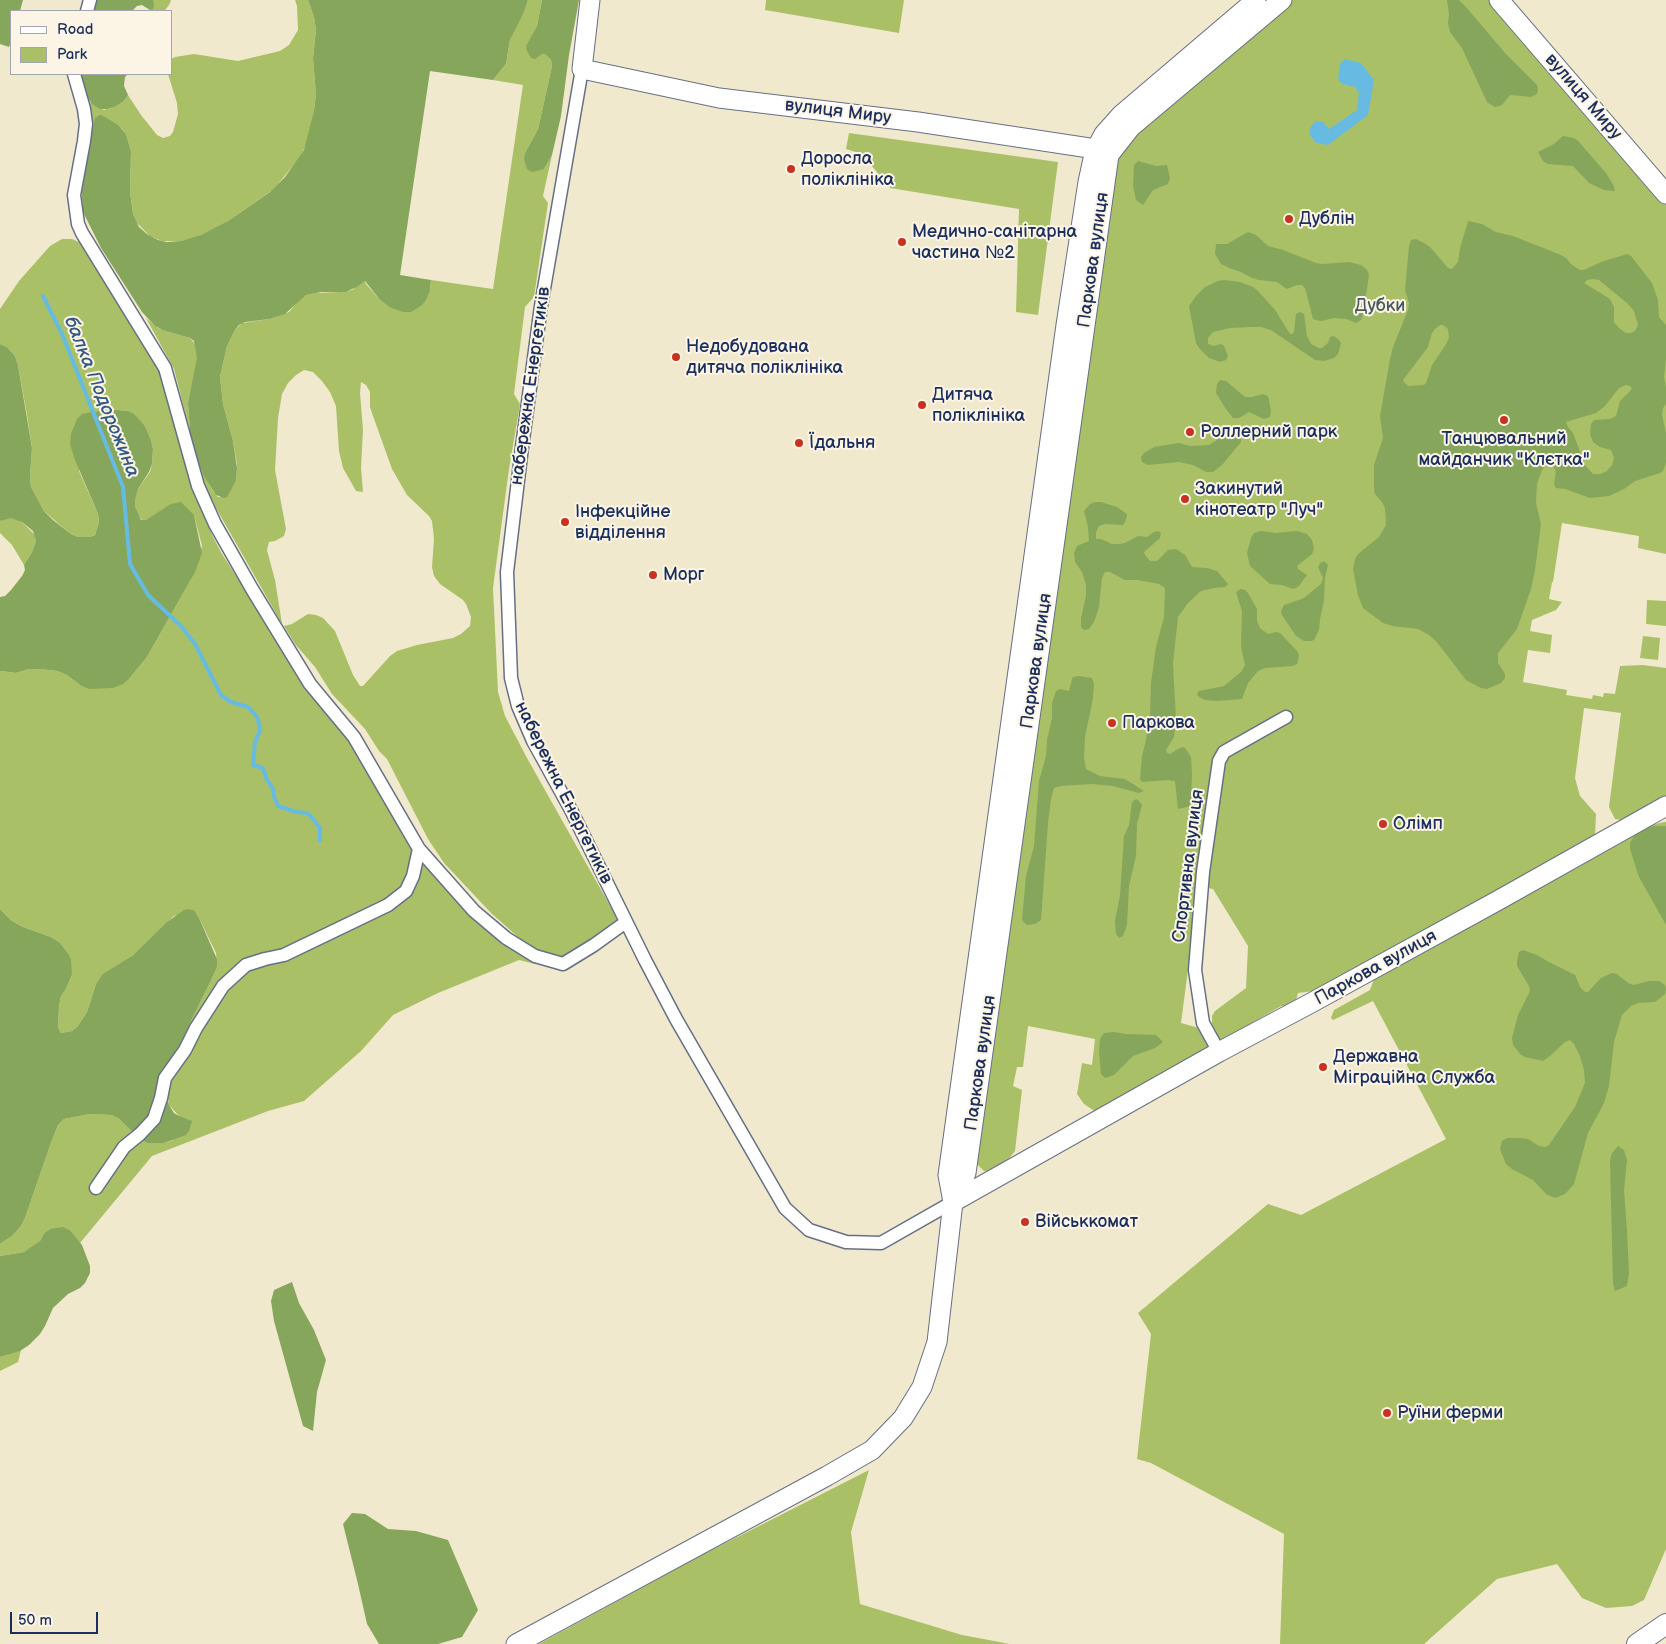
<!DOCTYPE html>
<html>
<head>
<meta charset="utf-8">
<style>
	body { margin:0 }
	#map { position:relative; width:1666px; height:1644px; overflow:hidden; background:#f1e9cd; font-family:"Balsamiq Sans",sans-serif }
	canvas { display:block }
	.legend { position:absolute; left:10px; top:10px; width:162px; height:65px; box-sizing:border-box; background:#fcf5e5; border:1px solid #a2a6af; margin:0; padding:6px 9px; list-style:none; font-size:15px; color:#1b2f5e }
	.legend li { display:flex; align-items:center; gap:10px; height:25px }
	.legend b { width:25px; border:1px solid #a2a6af }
	.scale { position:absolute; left:10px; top:1612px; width:88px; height:22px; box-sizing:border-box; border:2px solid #1b2f5e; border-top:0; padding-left:6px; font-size:15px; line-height:18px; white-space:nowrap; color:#1b2f5e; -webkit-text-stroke:4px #fcf5e5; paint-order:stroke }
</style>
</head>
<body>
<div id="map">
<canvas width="1666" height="1644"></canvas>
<ul class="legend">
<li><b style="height:6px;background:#fff"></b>Road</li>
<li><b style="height:14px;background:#a9c066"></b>Park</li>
</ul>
<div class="scale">50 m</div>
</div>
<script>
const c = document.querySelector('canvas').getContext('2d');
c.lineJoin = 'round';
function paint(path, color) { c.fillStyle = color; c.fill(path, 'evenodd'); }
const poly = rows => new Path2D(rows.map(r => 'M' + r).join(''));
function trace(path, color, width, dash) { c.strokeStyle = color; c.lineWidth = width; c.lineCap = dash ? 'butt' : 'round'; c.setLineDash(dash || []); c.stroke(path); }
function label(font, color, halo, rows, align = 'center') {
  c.font = font + ' "Balsamiq Sans",sans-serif'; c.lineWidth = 4; c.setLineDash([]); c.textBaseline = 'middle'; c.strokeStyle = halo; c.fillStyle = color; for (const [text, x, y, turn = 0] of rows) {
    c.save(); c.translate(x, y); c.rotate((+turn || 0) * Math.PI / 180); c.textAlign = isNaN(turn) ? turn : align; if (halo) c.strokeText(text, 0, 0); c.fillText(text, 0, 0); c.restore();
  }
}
paint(poly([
	[153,0,171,0,169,5,165,10,155,11,150,10,153,7],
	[295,0,308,0,314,17,316,30,313,58,316,95,314,110,306,145,300,157,274,189,228,221,214,229,195,238,181,241,162,241,150,236,137,223,133,214,130,192,131,151,126,134,122,129,100,114,98,115,94,122,92,129,86,97,90,102,104,110,119,104,124,101,128,95,141,115,157,135,163,138,170,136,173,132,178,114,177,103,168,74,171,74,171,59,175,57,194,54,238,61,280,51,289,45,298,30,297,6],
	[528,0,542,0,537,26,527,46,542,54,546,55,551,60,552,66,538,129,525,153,544,169,552,155,543,196,548,203,534,297,525,307,514,394,520,404,509,469,493,588,498,692,505,716,527,758,618,920,574,952,564,957,556,957,534,948,518,937,491,913,444,863,428,839,387,759,379,751,365,729,332,694,315,667,295,644,284,626,292,624,308,614,316,615,323,618,335,631,353,675,360,686,363,686,390,656,397,651,417,645,453,638,461,634,470,626,471,617,466,604,463,600,440,584,434,576,432,567,434,539,432,521,429,516,407,495,392,469,373,416,370,407,370,392,366,385,361,382,360,393,363,430,361,468,363,492,356,491,343,468,339,451,336,406,330,392,322,381,313,372,304,370,296,375,288,383,282,394,278,418,275,470,286,529,284,536,275,541,269,542,267,550,275,580,282,624,212,501,202,480,198,461,213,491,218,497,226,497,236,481,237,464,233,441,223,404,220,377,227,346,235,330,242,323,270,319,289,312,300,299,306,295,315,293,339,292,352,290,365,281,366,284,380,300,389,307,430,290,431,280,493,289,523,85,493,80,506,64,510,40],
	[766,0,904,0,899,33,765,10],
	[1285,0,1490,0,1666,205,1666,554,1638,548,1639,536,1562,523,1553,582,1552,582,1549,599,1562,602,1556,610,1532,620,1530,631,1552,635,1550,653,1528,650,1523,682,1567,690,1566,695,1592,699,1593,695,1603,697,1604,693,1615,694,1620,666,1643,665,1666,668,1666,797,1629,817,1621,820,1615,819,1609,807,1621,713,1584,708,1575,778,1580,796,1596,814,1595,836,1314,991,1298,993,1295,1004,1289,1008,1281,1006,1243,1028,1240,1038,1223,1041,1218,1037,1212,1024,1212,1016,1215,1011,1246,988,1248,946,1213,889,1199,886,1181,1023,1199,1028,1208,1039,1210,1053,1096,1112,1084,1104,1077,1094,1082,1063,1092,1065,1095,1039,1028,1026,1023,1067,1017,1067,1013,1086,1022,1090,1015,1151,1002,1167,992,1172,984,1171,974,1161,1115,158,1126,140],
	[849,133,1058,162,1038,315,1016,312,1019,209,890,188,862,154,846,149],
	[62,239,72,239,81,243,152,356,162,377,192,485,212,535,222,554,282,648,339,723,408,829,449,882,545,964,535,964,519,960,438,993,393,1015,361,1051,304,1101,268,1111,152,1156,80,1243,71,1231,50,1229,44,1233,40,1241,35,1246,24,1252,0,1256,0,1244,12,1236,21,1226,25,1218,52,1140,58,1125,64,1119,90,1114,111,1115,118,1118,140,1139,147,1143,164,1143,173,1140,179,1116,169,1105,165,1083,177,1058,191,1021,217,967,216,953,199,918,195,911,174,916,132,956,96,984,87,1012,78,1026,72,1031,61,1033,58,1027,59,1006,61,996,66,989,72,975,59,942,51,937,23,927,12,921,0,909,0,671,16,673,29,669,39,669,57,671,67,675,80,685,129,679,147,657,191,579,202,546,194,515,154,516,146,520,142,520,139,516,135,506,135,499,138,489,150,472,152,464,153,449,151,440,145,426,128,411,109,409,92,412,79,471,98,514,99,522,95,535,90,537,78,537,71,534,60,525,44,511,31,487,30,477,32,448,27,415,18,365,15,356,7,347,0,344,0,309,19,281,50,246],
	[146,318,158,328,190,338,195,344,197,353,197,362,188,403,190,431,174,369],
	[6,518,15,518,22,522,35,535,36,541,32,552,24,565,12,545,0,533,0,521],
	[1647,600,1666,601,1666,626,1646,624],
	[1643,636,1660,638,1658,660,1640,658],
	[1664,822,1666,822,1666,1549,1644,1600,1632,1606,1606,1608,1582,1598,1557,1564,1497,1579,1424,1644,1280,1644,1284,1534,1151,1463,1137,1459,1151,1334,1138,1313,1268,1204,1301,1215,1446,1139,1373,1001,1333,1020,1331,1018,1334,1010,1370,990,1374,979,1647,826],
	[21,1350,18,1362,0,1371,0,1357],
	[869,1470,851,1532,860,1604,962,1635,1010,1644,539,1644,702,1555]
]), '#a9c066');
paint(poly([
	[0,0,23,0,20,11,11,11,11,42,9,47,0,44],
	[96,0,153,0,154,5,153,9,150,10,142,5,137,6,132,11,93,11],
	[308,0,528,0,523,14,510,40,506,64,493,80,430,71,400,275,431,280,430,290,426,300,422,305,411,312,403,312,389,307,380,300,365,281,357,287,345,292,321,292,306,295,285,314,270,319,245,322,239,325,235,330,227,346,220,377,223,404,233,441,237,468,236,481,227,497,224,498,216,495,204,476,198,461,190,431,188,403,197,358,194,341,190,338,163,330,155,326,142,312,101,248,83,212,81,183,94,122,95,118,100,114,118,125,126,134,131,151,130,192,133,214,139,227,147,234,158,240,167,242,181,241,201,235,228,221,270,192,285,177,304,150,314,110,316,95,313,58,316,30,314,17],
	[542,0,579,0,569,55,561,116,552,155,544,169,532,172,527,169,524,159,525,153,538,129,552,66,551,60,546,55,542,54,535,59,531,58,527,51,526,46,537,26],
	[1447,0,1459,0,1466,7,1505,53,1537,85,1538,89,1537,94,1531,97,1511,95,1509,96,1502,105,1495,107,1487,102,1462,48,1450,32,1448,23,1449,14],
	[80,74,128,74,125,77,124,86,128,95,124,101,116,106,107,109,100,109,92,104,85,94],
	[1563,136,1574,138,1578,141,1606,173,1614,186,1615,191,1604,190,1589,183,1573,166,1548,164,1543,161,1538,152,1554,144],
	[1138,161,1156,166,1167,165,1170,178,1168,184,1153,190,1143,205,1136,200,1133,186,1134,165],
	[1468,221,1482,224,1496,232,1513,236,1561,255,1566,258,1572,265,1580,270,1584,270,1601,262,1627,254,1631,256,1652,283,1658,300,1659,317,1666,325,1666,359,1664,377,1666,388,1666,404,1663,408,1662,415,1666,433,1666,463,1663,471,1660,473,1635,481,1624,489,1609,496,1590,498,1565,489,1556,488,1554,485,1556,471,1553,466,1551,464,1545,466,1542,470,1537,484,1536,503,1541,524,1535,570,1531,589,1517,629,1498,653,1498,663,1505,674,1505,678,1501,683,1487,689,1481,688,1466,680,1436,641,1429,635,1418,629,1393,626,1383,623,1363,608,1358,595,1353,569,1355,559,1358,554,1379,537,1386,525,1385,508,1382,502,1375,494,1374,489,1374,465,1383,438,1380,416,1390,359,1393,347,1408,310,1409,303,1405,290,1409,246,1411,240,1416,239,1424,243,1430,247,1448,268,1452,269,1458,262,1460,248],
	[1593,279,1599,280,1605,285,1627,303,1634,311,1638,325,1635,331,1631,333,1626,333,1619,328,1614,322,1614,307,1610,299,1584,283,1587,280],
	[1440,325,1443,325,1448,329,1449,338,1445,346,1432,365,1426,383,1424,385,1408,386,1404,382,1403,380,1428,347,1432,333,1435,329],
	[1626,385,1630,386,1632,389,1620,401,1616,416,1610,419,1594,420,1591,424,1590,434,1593,442,1600,447,1611,450,1614,458,1612,465,1607,471,1601,474,1593,474,1585,465,1573,433,1568,427,1566,422,1596,413,1605,406,1619,388],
	[1248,232,1256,235,1268,246,1283,250,1316,263,1322,264,1349,262,1361,265,1367,270,1369,275,1363,315,1361,320,1356,323,1346,319,1334,318,1321,321,1316,320,1313,319,1305,288,1302,285,1297,285,1287,289,1277,282,1259,280,1252,278,1241,272,1229,268,1221,264,1215,254,1216,244,1227,244],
	[1224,280,1240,282,1253,287,1258,291,1275,310,1290,334,1292,334,1294,332,1296,314,1300,312,1304,314,1307,336,1311,344,1319,348,1322,348,1328,343,1330,337,1334,336,1339,340,1341,343,1338,354,1334,358,1324,361,1315,360,1271,330,1261,327,1250,327,1230,328,1213,332,1208,338,1208,344,1213,346,1221,344,1224,346,1228,356,1226,360,1220,362,1209,358,1199,348,1196,343,1189,306,1196,296,1205,287,1218,281],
	[0,344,7,347,15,356,18,365,32,448,30,477,31,487,44,511,53,520,71,534,78,537,90,537,95,535,99,522,98,514,75,460,70,444,71,434,77,419,82,414,109,409,128,411,134,414,145,426,151,440,153,449,152,464,149,472,138,489,135,500,135,506,141,520,146,520,171,504,181,502,194,515,202,553,195,572,147,657,129,679,123,684,113,688,89,689,80,685,67,675,57,671,39,669,29,669,16,673,0,671,0,597,5,596,11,590,22,576,25,570,24,565,32,552,36,541,33,531,22,522,11,518,0,521],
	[1220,380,1226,381,1245,397,1252,397,1263,394,1268,396,1271,410,1270,417,1264,419,1249,412,1239,418,1233,418,1226,409,1216,393,1217,384],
	[1226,431,1232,432,1241,438,1241,442,1222,465,1213,472,1206,472,1193,465,1179,462,1148,465,1142,462,1141,457,1144,453,1154,447,1179,443,1190,446,1209,445,1217,440,1221,435],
	[1096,502,1101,502,1117,507,1127,514,1126,520,1123,525,1105,524,1099,526,1096,532,1096,539,1101,539,1112,544,1119,544,1125,543,1138,536,1147,537,1154,532,1158,531,1161,533,1160,538,1144,552,1145,555,1150,561,1157,561,1168,550,1176,549,1185,555,1192,567,1207,568,1217,571,1228,584,1225,587,1214,588,1201,591,1188,603,1178,617,1173,663,1176,719,1174,737,1166,750,1167,753,1170,754,1178,749,1183,747,1186,749,1191,757,1192,774,1191,800,1190,806,1187,807,1178,809,1175,781,1168,780,1142,782,1140,779,1142,756,1146,740,1150,715,1151,683,1156,647,1164,617,1165,588,1159,584,1138,580,1125,580,1110,572,1105,572,1102,578,1099,607,1094,622,1089,629,1084,630,1081,627,1081,618,1086,596,1086,585,1082,572,1075,562,1074,553,1077,546,1089,541,1088,527,1084,511,1090,504],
	[1261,531,1276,533,1297,531,1307,534,1312,540,1314,549,1312,554,1297,566,1298,569,1307,575,1298,587,1293,589,1282,585,1270,584,1250,566,1247,553,1251,538,1254,533],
	[1324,561,1328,565,1325,578,1324,600,1320,619,1319,630,1314,640,1311,641,1304,641,1296,636,1282,615,1281,611,1284,605,1304,598,1321,584,1323,578,1318,567,1320,563],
	[1241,589,1245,590,1248,593,1257,609,1257,621,1260,628,1268,634,1276,632,1280,633,1297,651,1299,655,1298,660,1297,664,1293,666,1265,668,1258,671,1248,683,1242,699,1218,701,1205,700,1199,697,1197,694,1199,691,1224,686,1241,672,1245,665,1241,647,1242,611,1236,592],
	[1079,676,1092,678,1094,684,1093,698,1085,737,1084,758,1086,769,1100,776,1125,779,1144,791,1139,793,1113,786,1092,784,1061,786,1054,788,1051,799,1048,823,1041,920,1035,924,1027,925,1022,920,1026,876,1034,846,1039,781,1046,756,1047,740,1052,718,1052,703,1056,691,1060,689,1069,691,1072,679,1073,677],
	[1136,799,1139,801,1142,805,1137,824,1136,856,1129,886,1127,925,1123,936,1119,938,1116,934,1115,921,1120,895,1124,836,1129,825,1132,802],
	[1654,826,1666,826,1666,925,1639,877,1630,849,1630,843,1634,836,1643,829],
	[0,909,12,921,23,927,51,937,59,942,69,955,71,960,72,975,66,989,61,996,59,1006,58,1027,61,1033,72,1031,78,1026,87,1012,96,984,103,974,132,956,167,922,184,910,189,909,195,911,199,918,217,959,217,967,212,978,191,1021,173,1064,167,1098,169,1105,174,1113,179,1116,192,1121,189,1131,186,1135,164,1143,147,1143,140,1139,118,1118,111,1115,90,1114,64,1119,58,1125,52,1140,25,1218,21,1226,12,1236,0,1244],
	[1523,950,1537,955,1547,961,1575,975,1580,987,1585,992,1588,992,1601,978,1612,973,1617,974,1628,983,1634,985,1649,981,1659,981,1665,985,1666,989,1665,994,1655,1002,1638,1003,1631,1006,1622,1015,1614,1042,1609,1086,1604,1103,1588,1133,1574,1184,1565,1194,1555,1198,1546,1194,1533,1180,1512,1169,1506,1164,1500,1149,1502,1141,1507,1138,1520,1138,1528,1139,1539,1146,1545,1147,1549,1145,1575,1107,1585,1083,1584,1070,1580,1056,1574,1044,1570,1040,1565,1042,1550,1056,1543,1061,1525,1057,1520,1054,1513,1045,1512,1038,1518,1015,1530,991,1529,986,1517,966,1517,961,1519,952],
	[1114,1032,1126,1034,1156,1035,1163,1042,1155,1048,1133,1056,1114,1075,1105,1078,1101,1074,1099,1052,1100,1039,1104,1033],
	[1618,1146,1624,1150,1627,1160,1624,1190,1627,1231,1629,1274,1627,1286,1615,1291,1613,1284,1610,1160,1612,1153],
	[63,1227,71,1231,82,1245,90,1266,90,1273,85,1283,80,1288,68,1294,53,1308,45,1326,40,1334,29,1345,20,1351,0,1357,0,1256,24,1252,40,1241,44,1233,50,1229],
	[292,1282,299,1303,314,1330,326,1360,317,1392,313,1431,303,1426,274,1321,271,1301,274,1290],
	[352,1513,365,1514,388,1529,416,1531,448,1540,478,1610,462,1637,438,1644,379,1644,367,1624,358,1584,343,1524]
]), '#86a65b');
paint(poly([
	[1345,59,1361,63,1374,80,1368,115,1328,145,1316,143,1309,134,1311,126,1316,121,1323,122,1329,129,1357,110,1359,93,1355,87,1342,84,1338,79,1340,64]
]), '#67bbe3');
trace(poly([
	[43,296,62,334,123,487,130,564,148,595,181,626,195,644,221,695,231,702,248,707,254,713,258,719,260,731,255,742,253,765,263,768,266,778,273,789,274,797,278,806,296,812,308,813,320,828,320,841]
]), '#67bbe3', 4);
const street = poly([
	[87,11,90,0],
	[582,69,541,306,522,447,507,572,511,678,518,706,533,741,571,810,645,960,676,1019,785,1208,809,1230,846,1242,881,1243,953,1202],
	[74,74,84,109,86,124,84,141,74,195,78,224,82,233,165,368,198,486,215,524,252,589,310,684,354,737,419,849,474,911,506,938,535,956,563,964,594,945,626,922],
	[1219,1052,1203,1023,1195,970,1203,872,1219,761,1224,752,1286,717],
	[96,1188,124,1147,140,1134,154,1119,161,1098,165,1078,185,1050,196,1028,223,986,246,965,265,959,284,955,388,905,406,891,413,876,419,849]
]);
const secondary = poly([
	[590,0,582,69,719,98,918,122,1096,149,1108,147],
	[1499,0,1666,194],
	[953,1202,948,1175,1066,325,1088,182,1093,159,1096,149,1104,134,1121,115,1256,0],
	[953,1202,1219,1052,1311,1003,1497,901,1666,806],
	[516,1644,827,1476,872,1450,903,1418,922,1387,937,1342,953,1202,966,1173,1109,155,1131,127,1282,0]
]);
const primary = poly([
	[1637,1644,1666,1624]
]);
trace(street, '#667085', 15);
trace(secondary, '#667085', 21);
trace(primary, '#667085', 22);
trace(street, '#fff', 12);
trace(secondary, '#fff', 19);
trace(primary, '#fff', 20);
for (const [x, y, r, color] of [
	[791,169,5,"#c8321e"],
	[1289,219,5,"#c8321e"],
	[902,242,5,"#c8321e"],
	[676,357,5,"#c8321e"],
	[922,405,5,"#c8321e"],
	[1504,420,5,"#c8321e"],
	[1190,432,5,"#c8321e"],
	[799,443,5,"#c8321e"],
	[1185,499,5,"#c8321e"],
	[565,522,5,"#c8321e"],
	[653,575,5,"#c8321e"],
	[1112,723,5,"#c8321e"],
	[1383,824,5,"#c8321e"],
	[1323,1067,5,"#c8321e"],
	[1025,1222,5,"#c8321e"],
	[1387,1413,5,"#c8321e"]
]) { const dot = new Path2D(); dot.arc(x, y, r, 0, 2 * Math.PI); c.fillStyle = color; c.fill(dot); trace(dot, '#fcf5e5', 2); }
label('18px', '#1b2f5e', '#fcf5e5', [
	["вулиця Миру",1583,97,49],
	["вулиця Миру",838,112,7],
	["Паркова вулиця",1094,260,-82],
	["набережна Енергетиків",531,386,-82],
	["Паркова вулиця",1037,661,-82],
	["набережна Енергетиків",563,793,64],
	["Спортивна вулиця",1189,866,-83],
	["Паркова вулиця",1376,968,-29],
	["Паркова вулиця",981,1063,-82]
]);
label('18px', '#1b2f5e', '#fcf5e5', [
	["Доросла",801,159],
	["поліклініка",801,180],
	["Дублін",1299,219],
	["Медично-санітарна",912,232],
	["частина №2",912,253],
	["Недобудована",686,347],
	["дитяча поліклініка",686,368],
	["Дитяча",932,395],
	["поліклініка",932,416],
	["Роллерний парк",1200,432],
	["Танцювальний",1504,439,"center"],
	["майданчик \"Клєтка\"",1504,460,"center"],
	["Їдальня",809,443],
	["Закинутий",1195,489],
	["кінотеатр \"Луч\"",1195,510],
	["Інфекційне",575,512],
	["відділення",575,533],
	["Морг",663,575],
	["Паркова",1122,723],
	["Олімп",1393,824],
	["Державна",1333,1057],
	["Міграційна Служба",1333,1078],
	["Військкомат",1035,1222],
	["Руїни ферми",1397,1413]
], 'left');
label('18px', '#465a60', '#fcf5e5', [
	["Дубки",1380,306]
]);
label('italic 19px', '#325986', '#fcf5e5', [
	["балка Подорожина",101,397,68]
]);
</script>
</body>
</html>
